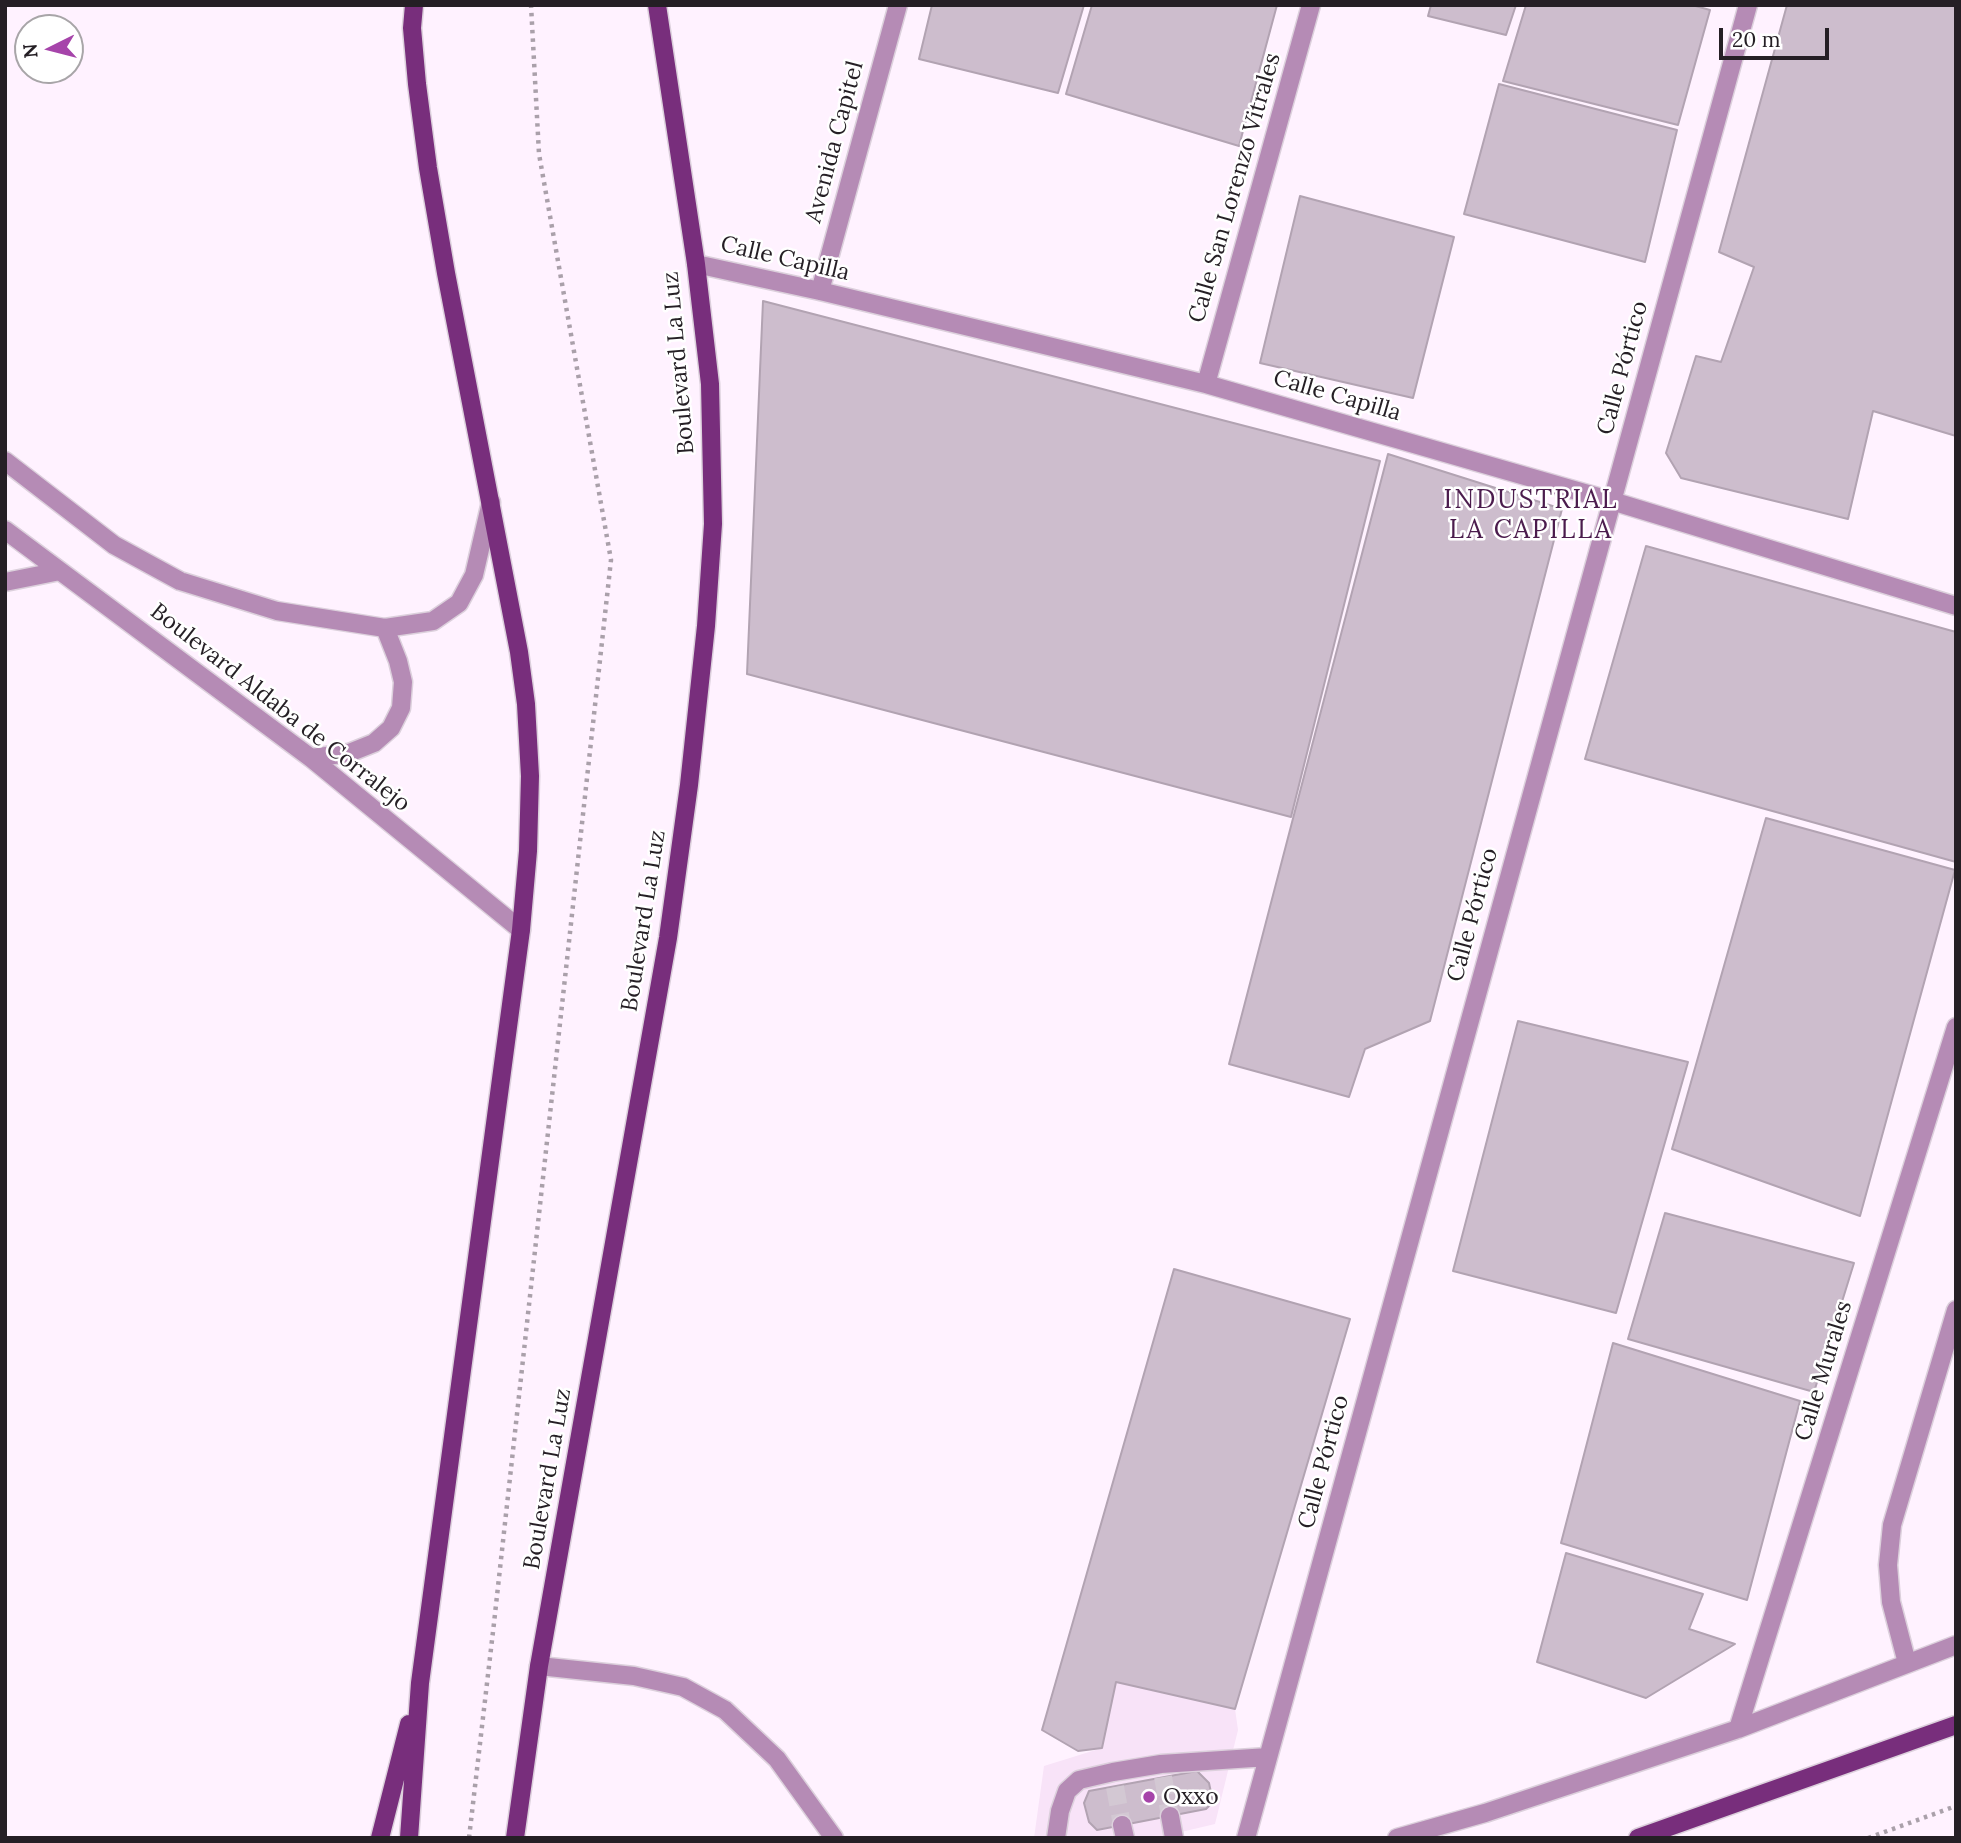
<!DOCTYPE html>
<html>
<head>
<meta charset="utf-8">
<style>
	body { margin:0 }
	#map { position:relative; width:1961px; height:1843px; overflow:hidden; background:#fff2ff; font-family:Lora,serif }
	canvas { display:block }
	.frame { position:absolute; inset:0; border:7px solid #251f25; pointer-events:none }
	.north { position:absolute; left:14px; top:14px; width:70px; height:70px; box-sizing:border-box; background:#fff; border:2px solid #a8a5a8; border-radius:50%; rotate:264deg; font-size:19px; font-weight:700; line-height:28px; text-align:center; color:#251f25 }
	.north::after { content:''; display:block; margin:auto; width:24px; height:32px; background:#a644aa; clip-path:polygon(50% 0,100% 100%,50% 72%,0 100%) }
	.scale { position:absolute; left:1719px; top:28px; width:110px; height:32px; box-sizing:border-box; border:4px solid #251f25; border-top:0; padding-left:9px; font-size:21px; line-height:24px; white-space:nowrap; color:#251f25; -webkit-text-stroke:5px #fff; paint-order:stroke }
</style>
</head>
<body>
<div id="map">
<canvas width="1961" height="1843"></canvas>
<div class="frame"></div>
<div class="north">N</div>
<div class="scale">20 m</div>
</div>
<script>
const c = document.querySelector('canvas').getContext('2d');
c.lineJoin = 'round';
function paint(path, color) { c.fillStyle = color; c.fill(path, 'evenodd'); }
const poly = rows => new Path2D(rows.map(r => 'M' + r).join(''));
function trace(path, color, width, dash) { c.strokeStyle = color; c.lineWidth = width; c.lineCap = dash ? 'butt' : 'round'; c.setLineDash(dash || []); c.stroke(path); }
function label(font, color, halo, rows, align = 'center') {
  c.font = font + ' Lora,serif'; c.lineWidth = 5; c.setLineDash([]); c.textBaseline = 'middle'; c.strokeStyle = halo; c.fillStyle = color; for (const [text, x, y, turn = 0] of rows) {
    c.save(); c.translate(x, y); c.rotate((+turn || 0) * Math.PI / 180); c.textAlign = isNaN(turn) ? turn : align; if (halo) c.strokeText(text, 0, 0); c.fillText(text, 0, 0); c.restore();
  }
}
paint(poly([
	[1116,1682,1235,1709,1238,1730,1215,1824,1156,1838,1034,1838,1044,1766,1102,1748]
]), '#f8e3f8');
const building = poly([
	[932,5,1084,5,1058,93,919,59,932,5],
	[1092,5,1277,5,1239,146,1066,94,1092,5],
	[1431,5,1516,5,1506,35,1428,16,1431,5],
	[1526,5,1692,5,1710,10,1678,125,1503,81,1526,5],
	[1787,5,1956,5,1956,436,1873,411,1848,519,1681,478,1666,453,1696,356,1721,362,1754,267,1719,252,1787,5],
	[1499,84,1677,130,1645,262,1464,214,1499,84],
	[1300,196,1454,237,1413,398,1260,363,1300,196],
	[763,301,1380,461,1291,817,747,674,763,301],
	[1388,454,1562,509,1430,1021,1365,1049,1349,1097,1229,1064,1388,454],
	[1646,546,1956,632,1956,862,1585,759,1646,546],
	[1766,818,1955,870,1860,1216,1672,1149,1766,818],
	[1518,1021,1688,1062,1616,1313,1453,1271,1518,1021],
	[1665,1213,1854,1263,1814,1392,1628,1339,1665,1213],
	[1174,1269,1350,1319,1235,1709,1116,1682,1102,1748,1078,1751,1042,1730,1174,1269],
	[1613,1343,1800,1401,1747,1600,1561,1543,1613,1343],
	[1566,1553,1703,1594,1689,1629,1735,1644,1646,1698,1537,1662,1566,1553],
	[1197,1771,1209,1783,1213,1802,1206,1809,1097,1830,1089,1822,1084,1803,1089,1791,1197,1771]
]);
paint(building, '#cdbdcd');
trace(building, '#b2a3b2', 2);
trace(poly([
	[1163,1777,1170,1816],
	[1115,1787,1122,1825]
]), '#d3c8d3', 18, [18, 9]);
const minor = poly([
	[696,264,820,291,1206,384,1612,501,1956,606],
	[820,291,898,5],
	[1206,384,1311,5],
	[5,461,114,545,180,581,277,611,385,628,433,621,459,603,474,575,491,502],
	[5,530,311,758,521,930],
	[5,582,60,571],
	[311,758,349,753,374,743,391,728,401,708,403,682,398,661,385,628],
	[1907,1663,1891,1602,1888,1565,1892,1525,1956,1310],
	[539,1666,634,1676,683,1687,725,1710,777,1759,834,1838],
	[1738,1729,1956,1027],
	[1170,1816,1174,1838],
	[1122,1825,1125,1838],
	[1056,1838,1060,1811,1067,1791,1079,1780,1113,1772,1161,1764,1268,1757],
	[1246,1838,1748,5],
	[1397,1838,1485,1813,1738,1729,1956,1645]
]);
const major = poly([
	[380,1838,409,1724],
	[409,1838,420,1683,521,930,528,851,530,776,526,704,519,652,446,273,428,168,417,84,412,28,414,5],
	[515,1838,539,1666,668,938,689,785,706,626,713,524,710,384,696,264,657,5],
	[1638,1838,1956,1725]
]);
trace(minor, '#dcd0dc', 21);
trace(major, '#dcd0dc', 21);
trace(poly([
	[469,1838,494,1623,611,560,539,154,531,5],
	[1868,1838,1956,1806]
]), '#aaa0aa', 4.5, [3.5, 5]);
trace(minor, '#b58bb5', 18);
trace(major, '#782e7c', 18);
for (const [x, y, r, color] of [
	[1149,1797,7,"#a644aa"]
]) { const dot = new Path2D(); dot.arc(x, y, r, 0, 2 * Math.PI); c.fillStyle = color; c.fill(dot); trace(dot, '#fff', 2.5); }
label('23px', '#251f25', '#fff', [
	["Avenida Capitel",835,142,-75],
	["Calle San Lorenzo Vitrales",1235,188,-74],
	["Calle Capilla",785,259,13],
	["Boulevard La Luz",679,363,-95],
	["Calle Pórtico",1623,368,-75],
	["Calle Capilla",1337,396,16],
	["Boulevard Aldaba de Corralejo",280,708,38],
	["Calle Pórtico",1473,915,-75],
	["Boulevard La Luz",644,921,-81],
	["Calle Murales",1824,1371,-73],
	["Calle Pórtico",1324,1462,-75],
	["Boulevard La Luz",548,1479,-80]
]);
label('23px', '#251f25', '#fff', [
	["Oxxo",1163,1797]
], 'left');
c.letterSpacing = '2px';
label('26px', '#4b1c4d', '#fff', [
	["INDUSTRIAL",1531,501],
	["LA CAPILLA",1531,531]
]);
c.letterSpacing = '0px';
</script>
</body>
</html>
